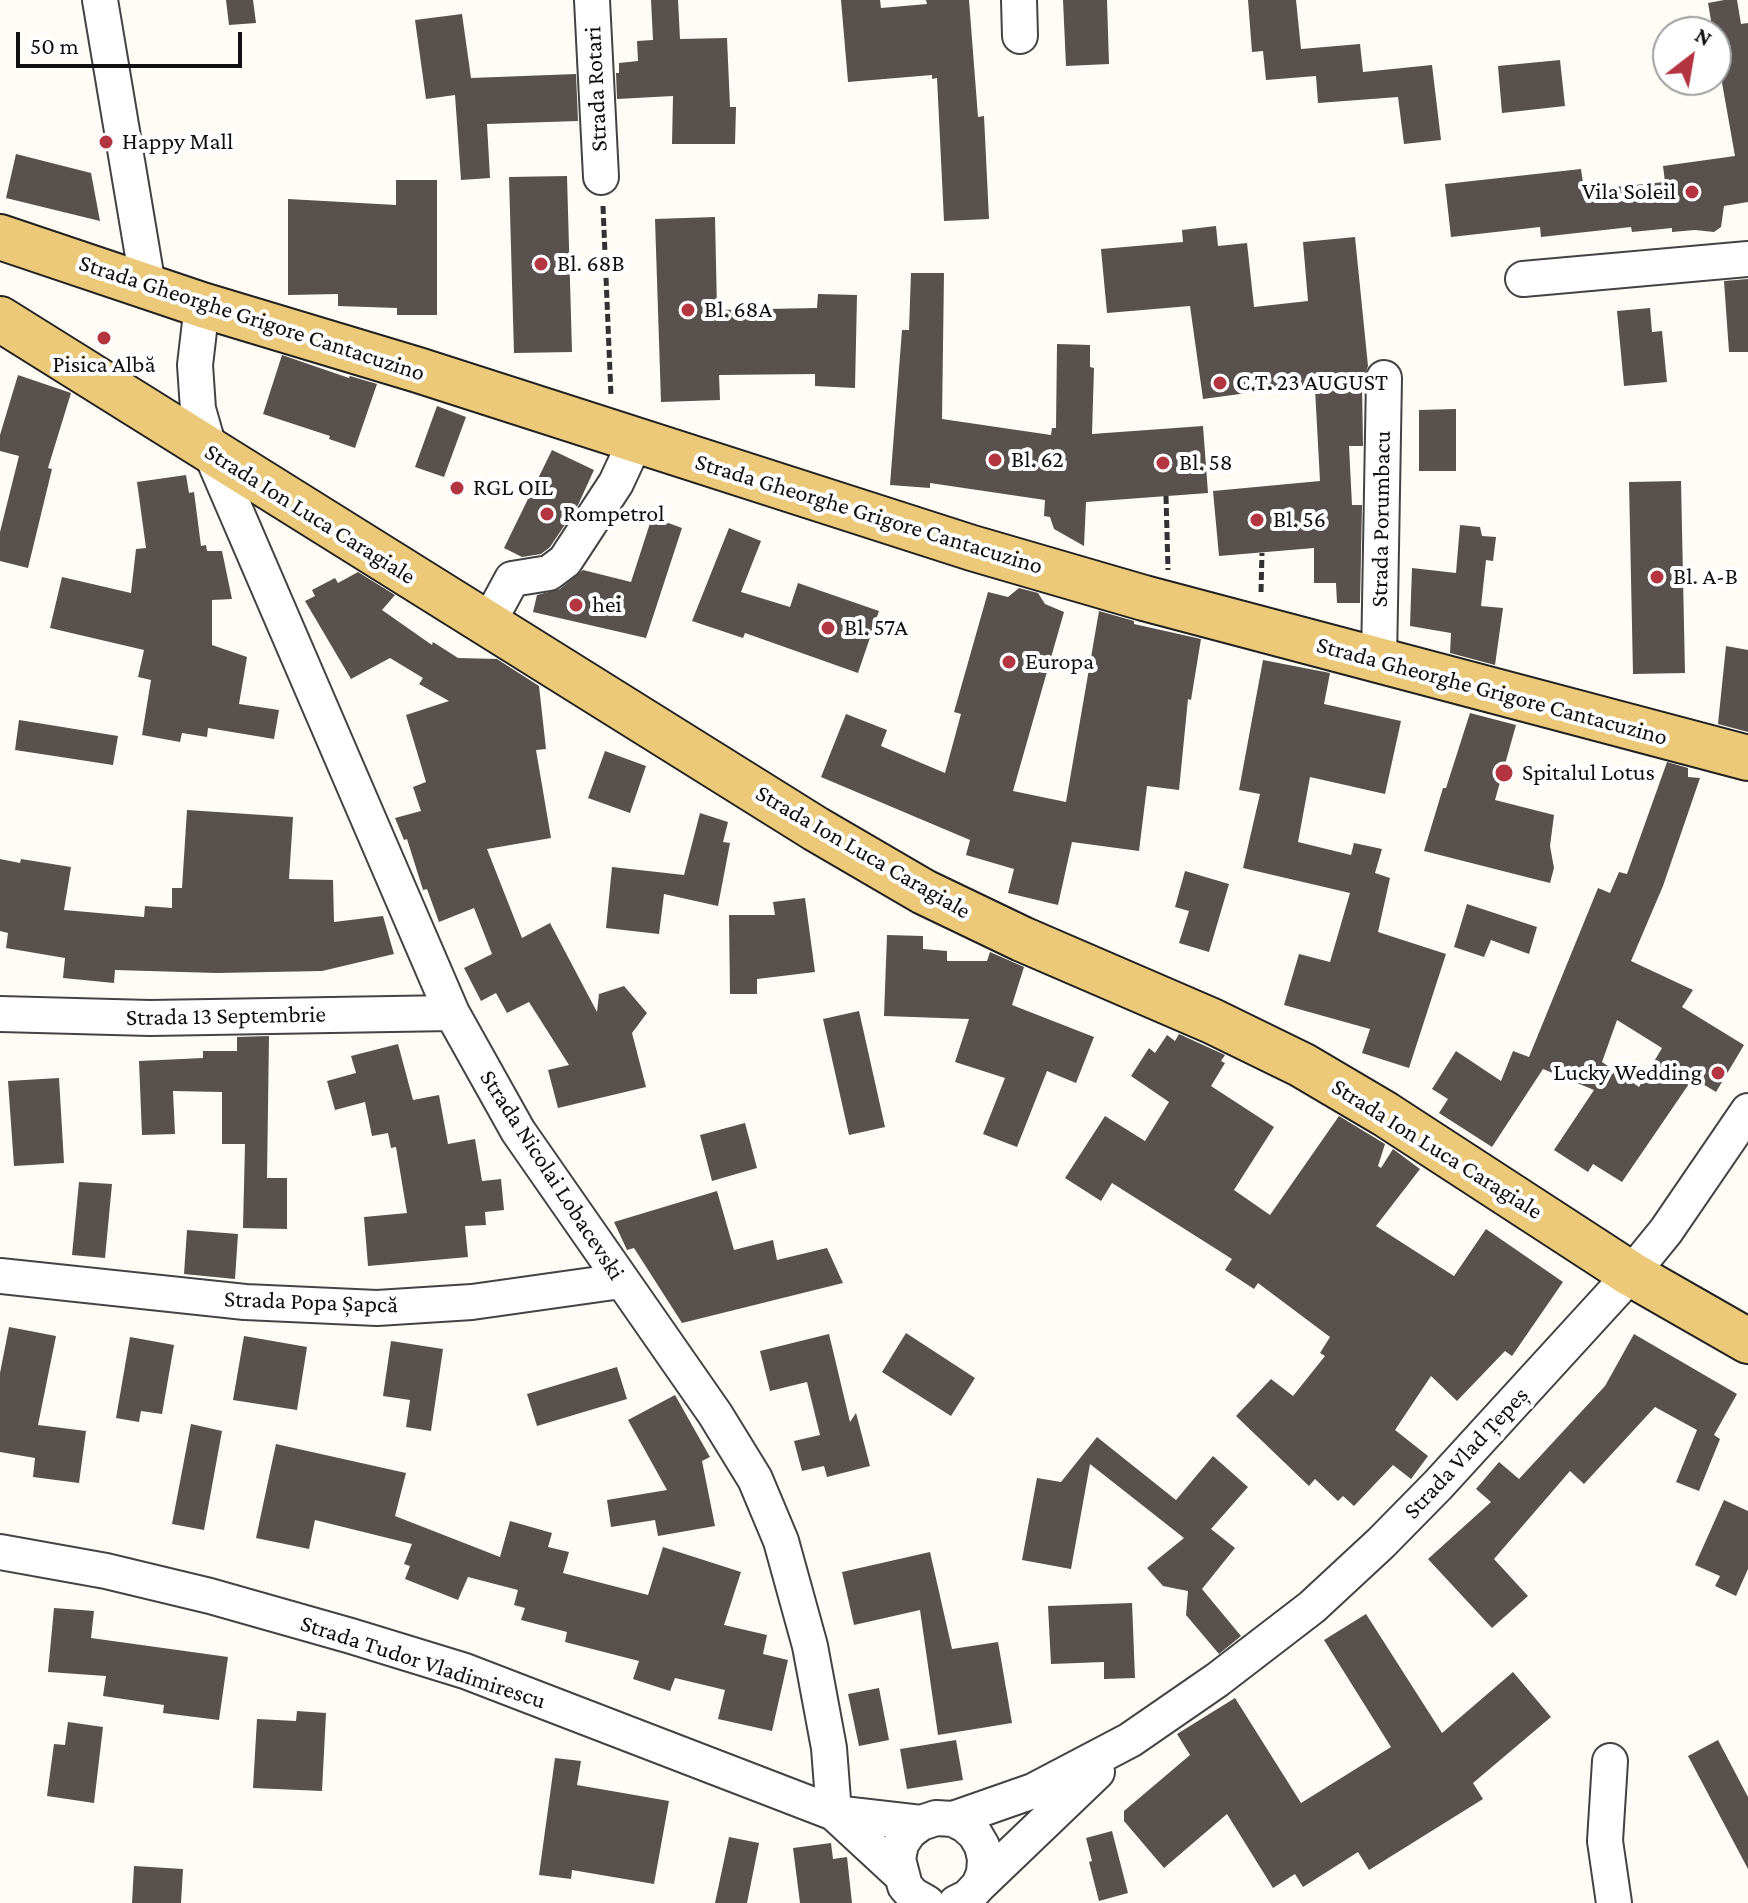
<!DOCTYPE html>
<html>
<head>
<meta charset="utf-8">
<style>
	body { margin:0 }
	#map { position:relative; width:1748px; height:1903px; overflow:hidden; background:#fefcf5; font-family:"Crimson Pro",serif }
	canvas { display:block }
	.north { position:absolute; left:1652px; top:16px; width:80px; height:80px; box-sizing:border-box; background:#fff; border:2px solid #9f9f9f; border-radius:50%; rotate:31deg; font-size:22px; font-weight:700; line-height:32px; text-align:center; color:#101010 }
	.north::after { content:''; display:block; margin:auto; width:28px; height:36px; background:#b33541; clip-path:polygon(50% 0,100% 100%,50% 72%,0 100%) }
	.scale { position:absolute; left:16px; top:32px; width:226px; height:36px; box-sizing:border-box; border:4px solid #101010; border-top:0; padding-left:10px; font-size:24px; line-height:28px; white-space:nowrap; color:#101010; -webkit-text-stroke:6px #fff; paint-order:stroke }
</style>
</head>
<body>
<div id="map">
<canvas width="1748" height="1903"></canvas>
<div class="north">N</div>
<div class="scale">50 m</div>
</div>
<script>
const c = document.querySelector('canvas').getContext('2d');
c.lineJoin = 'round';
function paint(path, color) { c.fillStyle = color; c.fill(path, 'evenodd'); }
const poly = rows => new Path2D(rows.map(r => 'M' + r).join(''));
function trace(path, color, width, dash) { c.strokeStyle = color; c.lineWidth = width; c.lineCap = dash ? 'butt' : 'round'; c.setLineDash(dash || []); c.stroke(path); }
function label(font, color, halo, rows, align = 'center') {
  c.font = font + ' "Crimson Pro",serif'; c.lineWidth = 8; c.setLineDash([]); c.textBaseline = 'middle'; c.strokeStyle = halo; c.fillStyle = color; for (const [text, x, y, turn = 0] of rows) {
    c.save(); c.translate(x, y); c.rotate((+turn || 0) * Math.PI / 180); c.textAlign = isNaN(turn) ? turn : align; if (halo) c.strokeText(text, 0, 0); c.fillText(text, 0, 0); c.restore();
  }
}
paint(poly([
	[226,0,253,0,256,23,229,25],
	[651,0,678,0,680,39,727,38,730,107,736,107,735,144,672,144,673,96,617,99,616,73,619,73,619,63,638,61,637,41,653,40],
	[841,0,880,0,881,8,927,4,926,0,969,0,978,117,984,116,989,219,944,221,937,78,932,79,932,75,848,82],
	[1063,0,1107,0,1109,64,1066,66],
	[1248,0,1296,0,1301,49,1360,44,1363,72,1432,65,1441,140,1404,144,1398,97,1318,103,1316,76,1266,80,1263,51,1252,52],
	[1724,0,1737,0,1741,24,1748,23,1748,202,1724,206,1721,227,1714,232,1695,230,1672,232,1672,228,1632,232,1631,227,1541,237,1540,227,1451,237,1445,184,1581,169,1584,190,1665,182,1663,166,1735,156,1716,49,1716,32,1713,32,1708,3],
	[462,14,471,78,576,74,578,121,487,124,490,178,461,180,455,95,426,99,415,20],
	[1560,60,1565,106,1502,113,1498,66],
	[16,154,91,173,100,221,6,198],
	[567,176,572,352,514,353,509,177],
	[396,180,437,180,437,315,397,315,397,308,338,306,338,294,288,295,288,199,396,205],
	[715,217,717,310,817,308,818,294,857,295,855,388,815,386,815,374,719,375,720,400,661,402,655,219],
	[1216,226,1218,246,1247,243,1254,307,1308,301,1303,242,1355,237,1368,366,1362,385,1363,446,1349,446,1352,505,1362,505,1360,603,1337,603,1336,583,1314,583,1314,548,1219,556,1213,491,1320,481,1315,389,1277,393,1277,389,1203,399,1190,306,1107,313,1101,249,1183,242,1182,230],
	[911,273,944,273,942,419,1051,435,1052,428,1056,428,1057,344,1090,345,1090,367,1094,368,1092,434,1203,426,1208,493,1086,502,1084,546,1054,529,1050,517,1044,516,1045,500,930,483,930,488,890,485,902,330,909,330],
	[1748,279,1748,352,1729,352,1724,281],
	[1650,308,1652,332,1662,331,1667,382,1624,386,1617,311],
	[282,355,349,378,350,376,377,384,355,448,329,439,330,436,263,414],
	[18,375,71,393,48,468,52,469,28,568,0,561,0,532,19,456,0,451,0,435],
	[437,406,466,417,444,477,415,467],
	[1456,409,1456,471,1419,471,1419,410],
	[552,450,594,470,578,505,550,547,541,554,522,557,504,548],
	[186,475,189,493,194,492,201,546,206,545,207,551,222,551,232,599,212,600,212,645,247,657,239,704,279,710,274,739,208,728,207,737,182,733,180,742,142,735,151,680,138,677,144,650,50,628,62,577,131,593,136,549,146,548,137,482],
	[1681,481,1685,673,1633,674,1629,482],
	[652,517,682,528,646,638,533,612,537,595,560,589,583,570,631,582],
	[1460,525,1480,527,1482,536,1496,537,1493,561,1486,560,1481,606,1503,608,1495,665,1450,653,1451,633,1410,626,1412,568,1456,573],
	[729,528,761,541,741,592,790,607,798,583,879,611,858,673,745,633,743,638,692,621],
	[358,572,395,595,382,610,432,645,433,642,458,658,497,659,539,686,546,749,536,750,551,838,487,849,522,938,550,923,597,1012,599,994,624,986,647,1013,632,1033,646,1087,558,1108,548,1070,569,1065,529,1002,507,1013,496,993,481,1001,464,968,492,954,474,908,439,922,427,889,423,890,407,839,404,840,395,818,421,811,413,787,426,782,406,715,449,701,419,684,423,678,390,658,351,679,305,601,315,596,312,590,335,578,338,583],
	[1019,588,1038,593,1045,604,1064,612,1013,791,1066,802,1099,611,1134,621,1134,624,1201,639,1191,700,1188,699,1179,790,1147,786,1139,851,1072,842,1058,905,1008,893,1014,869,966,855,970,840,821,777,846,714,887,730,881,746,945,773,961,714,954,712,988,592,1008,597],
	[1726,646,1748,650,1748,732,1718,724],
	[1263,660,1330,673,1324,704,1401,721,1385,794,1310,777,1298,842,1351,855,1354,843,1382,849,1375,873,1390,878,1378,932,1446,954,1409,1068,1362,1053,1370,1029,1284,1005,1299,954,1330,962,1350,893,1243,868,1260,794,1239,790],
	[1470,713,1516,725,1495,800,1554,815,1550,846,1554,868,1550,883,1424,851,1443,788,1446,788],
	[19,720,118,736,113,765,15,750],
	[605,751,646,766,630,813,588,798],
	[1667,762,1688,768,1688,777,1700,778,1663,886,1631,961,1693,990,1682,1007,1744,1045,1716,1092,1693,1078,1622,1182,1593,1164,1588,1172,1554,1150,1594,1090,1543,1069,1492,1147,1439,1113,1448,1099,1432,1089,1456,1051,1501,1081,1513,1051,1529,1057,1598,888,1610,893,1619,872,1627,874],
	[1617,1020,1662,1048,1639,1087,1602,1062],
	[187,810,293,817,289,879,333,880,334,922,383,916,394,954,322,971,217,973,115,970,114,983,63,978,65,958,6,948,8,933,0,931,0,859,20,863,21,859,71,867,64,910,144,917,145,906,172,908,172,888,182,888],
	[700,813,728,822,723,842,730,843,718,906,664,894,659,934,606,928,612,867,684,875],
	[1185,871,1229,884,1209,952,1179,943,1189,911,1175,907],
	[805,898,815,972,757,979,757,994,730,994,729,915,775,915,773,902],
	[1467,904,1537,927,1529,954,1491,940,1484,957,1454,947],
	[887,935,923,936,923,949,947,951,947,961,987,961,990,952,1024,967,1012,1005,1094,1037,1076,1083,1047,1071,1017,1147,983,1134,1005,1078,955,1062,969,1019,884,1016],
	[859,1011,885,1127,849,1135,823,1019],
	[1179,1034,1225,1055,1221,1061,1225,1063,1211,1086,1274,1127,1234,1190,1270,1215,1339,1116,1385,1144,1378,1166,1381,1168,1393,1149,1420,1169,1376,1226,1454,1276,1486,1229,1563,1282,1512,1356,1505,1351,1457,1401,1431,1376,1395,1430,1428,1456,1411,1479,1393,1465,1354,1506,1343,1496,1338,1501,1315,1479,1309,1486,1236,1416,1271,1379,1293,1396,1325,1356,1320,1353,1330,1337,1258,1283,1254,1289,1225,1270,1232,1259,1112,1183,1101,1201,1065,1178,1105,1116,1145,1141,1169,1102,1131,1076,1149,1048,1155,1053,1167,1035,1175,1041],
	[269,1036,267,1178,287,1178,287,1229,243,1228,245,1144,222,1144,222,1092,173,1091,175,1134,142,1135,139,1061,203,1058,203,1051,237,1051,237,1037],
	[398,1044,413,1100,439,1095,448,1144,475,1139,482,1181,501,1179,504,1210,485,1212,486,1225,465,1226,468,1257,368,1266,364,1217,407,1213,396,1147,391,1148,388,1133,372,1136,365,1102,335,1110,327,1081,356,1073,351,1056],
	[59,1078,64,1163,14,1166,8,1081],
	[745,1123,757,1168,712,1181,700,1135],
	[79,1182,112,1184,105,1258,72,1255],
	[717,1191,734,1250,773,1240,777,1260,827,1248,843,1283,682,1323,634,1248,627,1250,614,1222],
	[187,1230,238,1234,235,1279,184,1274],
	[9,1327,56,1336,38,1425,86,1431,79,1483,33,1477,35,1458,0,1452,0,1373],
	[906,1333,975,1378,951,1416,882,1372],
	[829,1334,850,1422,856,1413,870,1466,827,1477,824,1466,802,1471,794,1441,820,1435,807,1382,770,1391,760,1351],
	[1634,1334,1737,1394,1714,1435,1720,1439,1699,1491,1676,1482,1697,1430,1655,1407,1584,1484,1570,1471,1494,1559,1528,1596,1492,1628,1428,1559,1491,1502,1476,1489,1499,1462,1519,1479,1605,1386],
	[244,1336,307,1347,297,1410,233,1400],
	[130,1337,174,1345,162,1414,141,1411,139,1422,116,1418],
	[391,1341,443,1349,431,1431,406,1427,410,1400,383,1396],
	[617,1367,627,1399,537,1426,527,1394],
	[675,1395,710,1457,702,1461,715,1526,658,1536,655,1520,611,1527,607,1500,667,1490,628,1420],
	[191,1424,222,1431,204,1530,172,1524],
	[1097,1437,1176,1500,1213,1456,1248,1487,1211,1529,1235,1548,1202,1589,1241,1636,1219,1654,1186,1615,1188,1591,1163,1586,1147,1568,1184,1538,1090,1464,1071,1569,1022,1560,1037,1478,1061,1482],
	[276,1444,406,1473,395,1516,500,1557,510,1521,552,1533,548,1547,569,1552,563,1573,648,1595,663,1547,741,1572,724,1625,767,1635,763,1654,788,1660,772,1731,718,1719,725,1690,675,1678,670,1691,633,1679,639,1661,565,1642,567,1632,521,1620,525,1608,514,1605,518,1590,468,1577,458,1600,405,1579,410,1566,404,1564,412,1544,315,1520,309,1549,256,1538],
	[1724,1500,1748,1511,1748,1569,1736,1596,1715,1586,1720,1576,1695,1565],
	[930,1552,952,1649,998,1642,1012,1723,938,1735,920,1610,854,1625,842,1572],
	[1132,1603,1135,1678,1104,1679,1104,1662,1051,1664,1048,1606],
	[54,1608,94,1611,91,1638,228,1657,219,1720,163,1713,164,1705,103,1696,106,1676,48,1672],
	[1366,1614,1442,1733,1513,1672,1551,1717,1473,1783,1483,1799,1369,1870,1358,1852,1303,1887,1295,1874,1273,1888,1227,1814,1164,1868,1124,1821,1124,1811,1190,1755,1177,1734,1235,1698,1301,1803,1391,1747,1324,1640],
	[879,1688,889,1740,859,1746,848,1694],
	[297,1711,326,1713,322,1791,253,1788,257,1719,296,1721],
	[68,1722,103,1727,94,1803,47,1796,54,1744,65,1745],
	[956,1740,963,1780,907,1789,900,1749],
	[1718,1740,1748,1797,1748,1869,1688,1756],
	[555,1758,581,1761,577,1785,669,1801,654,1884,572,1870,571,1879,539,1875],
	[1112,1831,1128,1893,1099,1901,1089,1862,1092,1861,1086,1838],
	[729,1837,759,1843,747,1903,715,1903],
	[831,1843,833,1859,847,1857,852,1903,800,1903,793,1848],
	[134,1866,183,1869,181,1903,132,1903]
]), '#58514e');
const minor = poly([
	[100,0,148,286],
	[592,0,601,177],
	[1019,0,1020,36],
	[1523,279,1748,259],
	[202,305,195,365,198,409,210,451,452,1013,518,1131,715,1414,755,1479,781,1541,810,1646,829,1748,834,1813],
	[487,625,512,579,549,573,565,561,616,483,636,440],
	[1379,661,1384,378],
	[0,1014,150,1018,452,1013],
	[0,1276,245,1302,377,1308,472,1302,621,1281],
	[0,1552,106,1571,210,1596,351,1636,465,1671,834,1813,921,1823],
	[1610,1761,1605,1841,1614,1903],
	[834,1813,900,1874],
	[953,1819,1033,1791,1130,1740,1217,1680,1312,1607,1381,1543,1438,1485,1631,1274,1666,1231,1748,1111],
	[979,1885,1097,1772],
	[927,1903,913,1895,905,1886,898,1859,901,1844,909,1832,921,1823,936,1818,953,1819,965,1825,975,1834,982,1846,985,1859,984,1873,979,1885,968,1897,956,1903]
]);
const major = poly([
	[0,237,202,305,418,370,972,548,1144,598,1748,758],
	[0,319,816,829,924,892,1022,939,1212,1021,1302,1065,1385,1114,1631,1274,1748,1341]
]);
trace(minor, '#434343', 38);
trace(major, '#212121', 48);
trace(poly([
	[603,206,611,396],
	[1166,496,1168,570],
	[1261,592,1262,553]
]), '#323232', 5, [8, 4]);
trace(minor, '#fff', 34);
trace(major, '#ebc978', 44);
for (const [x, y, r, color] of [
	[106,142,8,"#b33541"],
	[1692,192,8,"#b33541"],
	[541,264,8,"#b33541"],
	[688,310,8,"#b33541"],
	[104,338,8,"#b33541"],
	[1220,383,8,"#b33541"],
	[995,460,8,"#b33541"],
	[1163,463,8,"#b33541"],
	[457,488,8,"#b33541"],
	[547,514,8,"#b33541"],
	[1257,520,8,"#b33541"],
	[1657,577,8,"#b33541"],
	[576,605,8,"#b33541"],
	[828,628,8,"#b33541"],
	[1009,662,8,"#b33541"],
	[1504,773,10,"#b33541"],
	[1718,1073,8,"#b33541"]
]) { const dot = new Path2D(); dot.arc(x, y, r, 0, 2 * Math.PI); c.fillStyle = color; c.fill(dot); trace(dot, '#fff', 3); }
label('24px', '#101010', '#fff', [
	["Strada Rotari",596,89,-93],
	["Strada Gheorghe Grigore Cantacuzino",252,318,18],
	["Strada Ion Luca Caragiale",310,514,32],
	["Strada Gheorghe Grigore Cantacuzino",869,514,17],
	["Strada Porumbacu",1381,519,-89],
	["Strada Gheorghe Grigore Cantacuzino",1492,691,15],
	["Strada Ion Luca Caragiale",863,852,30],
	["Strada 13 Septembrie",226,1016,-1],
	["Strada Ion Luca Caragiale",1437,1149,32],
	["Strada Nicolai Lobacevski",552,1175,57],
	["Strada Popa Șapcă",311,1302,2],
	["Strada Vlad Țepeș",1466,1453,-47],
	["Strada Tudor Vladimirescu",423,1662,18]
]);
label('24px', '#101010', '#fff', [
	["Happy Mall",122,142],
	["Vila Soleil",1676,192,"right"],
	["Bl. 68B",557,264],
	["Bl. 68A",704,310],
	["Pisica Albă",104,365,"center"],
	["C.T. 23 AUGUST",1236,383],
	["Bl. 62",1011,460],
	["Bl. 58",1179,463],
	["RGL OIL",473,488],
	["Rompetrol",563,514],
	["Bl. 56",1273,520],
	["Bl. A-B",1673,577],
	["hei",592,605],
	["Bl. 57A",844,628],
	["Europa",1025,662],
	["Spitalul Lotus",1522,773],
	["Lucky Wedding",1702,1073,"right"]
], 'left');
</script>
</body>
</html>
